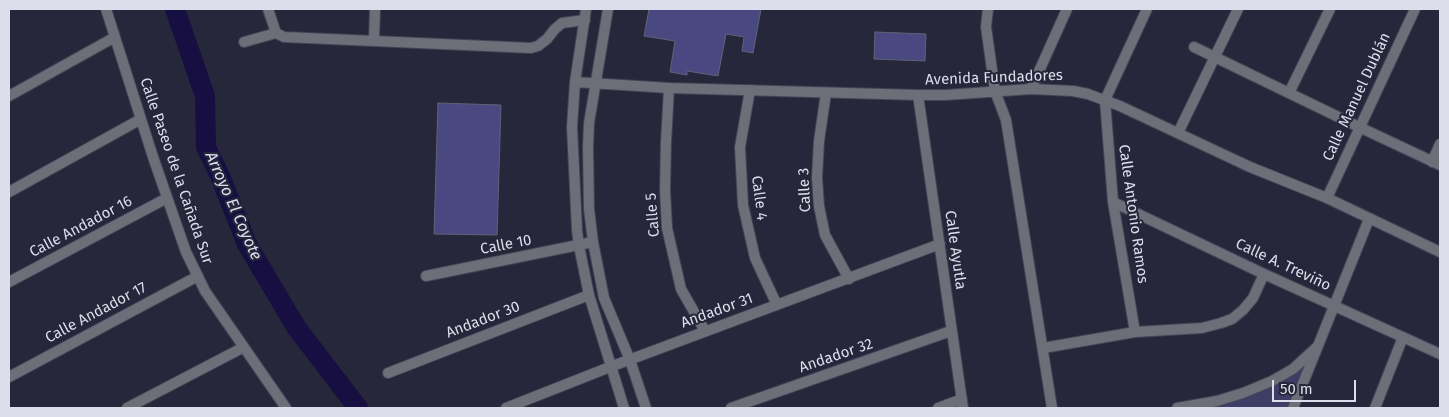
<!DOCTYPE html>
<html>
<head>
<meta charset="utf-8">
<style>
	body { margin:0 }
	#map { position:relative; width:1449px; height:417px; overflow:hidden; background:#27273b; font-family:"Fira Sans",sans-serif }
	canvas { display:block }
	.frame { position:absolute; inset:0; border:10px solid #dddeeb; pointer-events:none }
	.scale { position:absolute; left:1272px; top:380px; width:84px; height:22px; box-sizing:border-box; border:2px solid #dddeeb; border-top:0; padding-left:6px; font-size:15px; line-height:18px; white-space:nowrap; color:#dddeeb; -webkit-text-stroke:4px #27273b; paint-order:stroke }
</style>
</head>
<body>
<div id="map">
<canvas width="1449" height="417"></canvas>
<div class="frame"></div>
<div class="scale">50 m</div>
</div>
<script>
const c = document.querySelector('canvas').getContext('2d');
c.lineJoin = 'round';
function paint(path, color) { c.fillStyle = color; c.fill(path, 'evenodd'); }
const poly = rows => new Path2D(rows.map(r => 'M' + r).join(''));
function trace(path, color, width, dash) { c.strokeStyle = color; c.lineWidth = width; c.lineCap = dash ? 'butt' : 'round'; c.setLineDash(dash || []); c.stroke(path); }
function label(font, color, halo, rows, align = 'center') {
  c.font = font + ' "Fira Sans",sans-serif'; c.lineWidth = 4; c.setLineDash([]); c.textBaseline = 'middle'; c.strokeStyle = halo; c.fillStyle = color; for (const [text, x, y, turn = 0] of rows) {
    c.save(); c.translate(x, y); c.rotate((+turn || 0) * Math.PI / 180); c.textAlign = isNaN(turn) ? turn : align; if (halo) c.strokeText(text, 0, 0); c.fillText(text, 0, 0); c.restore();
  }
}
paint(poly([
	[1315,351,1292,408,1202,408,1223,404]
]), '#3e3d66');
trace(poly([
	[175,9,205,96,206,147,220,176,247,244,296,327,358,408]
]), '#170f41', 20);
const building = poly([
	[649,9,761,9,753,53,742,51,744,37,726,34,718,76,687,71,687,75,670,72,675,41,644,36,649,9],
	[875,32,926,34,925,61,874,59,875,32],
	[438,103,501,105,497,235,434,234,438,103]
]);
paint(building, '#4a4880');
trace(building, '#616279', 1);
const minor = poly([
	[106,9,153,157,186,252,205,291,286,408],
	[268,9,276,33],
	[988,9,986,27,995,91],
	[374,41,375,9],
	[244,42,276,33,284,37,531,48,538,46,547,39,554,30,562,23,585,20],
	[1194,47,1359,127,1440,165],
	[669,88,666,142,665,190,667,228,681,289,705,331],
	[1031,89,1067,9],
	[750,90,740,147,743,205,755,258,777,305],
	[826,93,819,141,817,178,819,206,825,235,849,279],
	[1289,93,1330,9],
	[918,95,963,408],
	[9,96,115,37],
	[1432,162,1440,144],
	[9,192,141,119],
	[1327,198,1415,9],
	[1113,202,1264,274,1440,354],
	[426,276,593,242],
	[9,282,167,198],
	[1135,332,1113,202,1105,100,1147,9],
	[1043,348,1135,332,1202,328,1221,323,1232,319,1243,310,1253,298,1264,274],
	[388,373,589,295],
	[9,377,198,276],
	[127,408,244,347],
	[506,408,610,367,940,244],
	[731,408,951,331],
	[938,408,962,399],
	[1177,408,1217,401,1243,393,1272,381,1293,369,1317,347],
	[1293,408,1369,219],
	[1375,408,1403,337]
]);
const tertiary = poly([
	[586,9,575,82,572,127,577,230,579,246,589,295,624,408],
	[608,9,589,123,588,147,589,209,593,242,604,298,630,360,646,408],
	[575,82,669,88,918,95,946,95,1031,89,1073,91,1088,94,1120,106,1250,167,1327,198,1440,252],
	[995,91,1006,120,1052,408],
	[1178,133,1238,9]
]);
trace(minor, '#444457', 12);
trace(tertiary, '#444457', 12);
trace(minor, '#6e6e79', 10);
trace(tertiary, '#6e6e79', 10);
label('15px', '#dddeeb', '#27273b', [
	["Avenida Fundadores",994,78,-2],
	["Calle Manuel Dublán",1357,97,-65],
	["Calle Paseo de la Cañada Sur",176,171,71],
	["Calle 3",805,190,-93],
	["Calle 4",759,198,83],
	["Calle Antonio Ramos",1133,214,82],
	["Calle 5",653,215,-95],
	["Calle Andador 16",81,227,-28],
	["Calle 10",506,245,-11],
	["Calle Ayutla",955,250,82],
	["Calle A. Treviño",1283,265,25],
	["Andador 31",717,311,-20],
	["Calle Andador 17",96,313,-28],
	["Andador 30",483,320,-21],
	["Andador 32",836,356,-19]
]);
label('italic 16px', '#dddef0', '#27273b', [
	["Arroyo El Coyote",233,206,66]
]);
</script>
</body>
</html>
